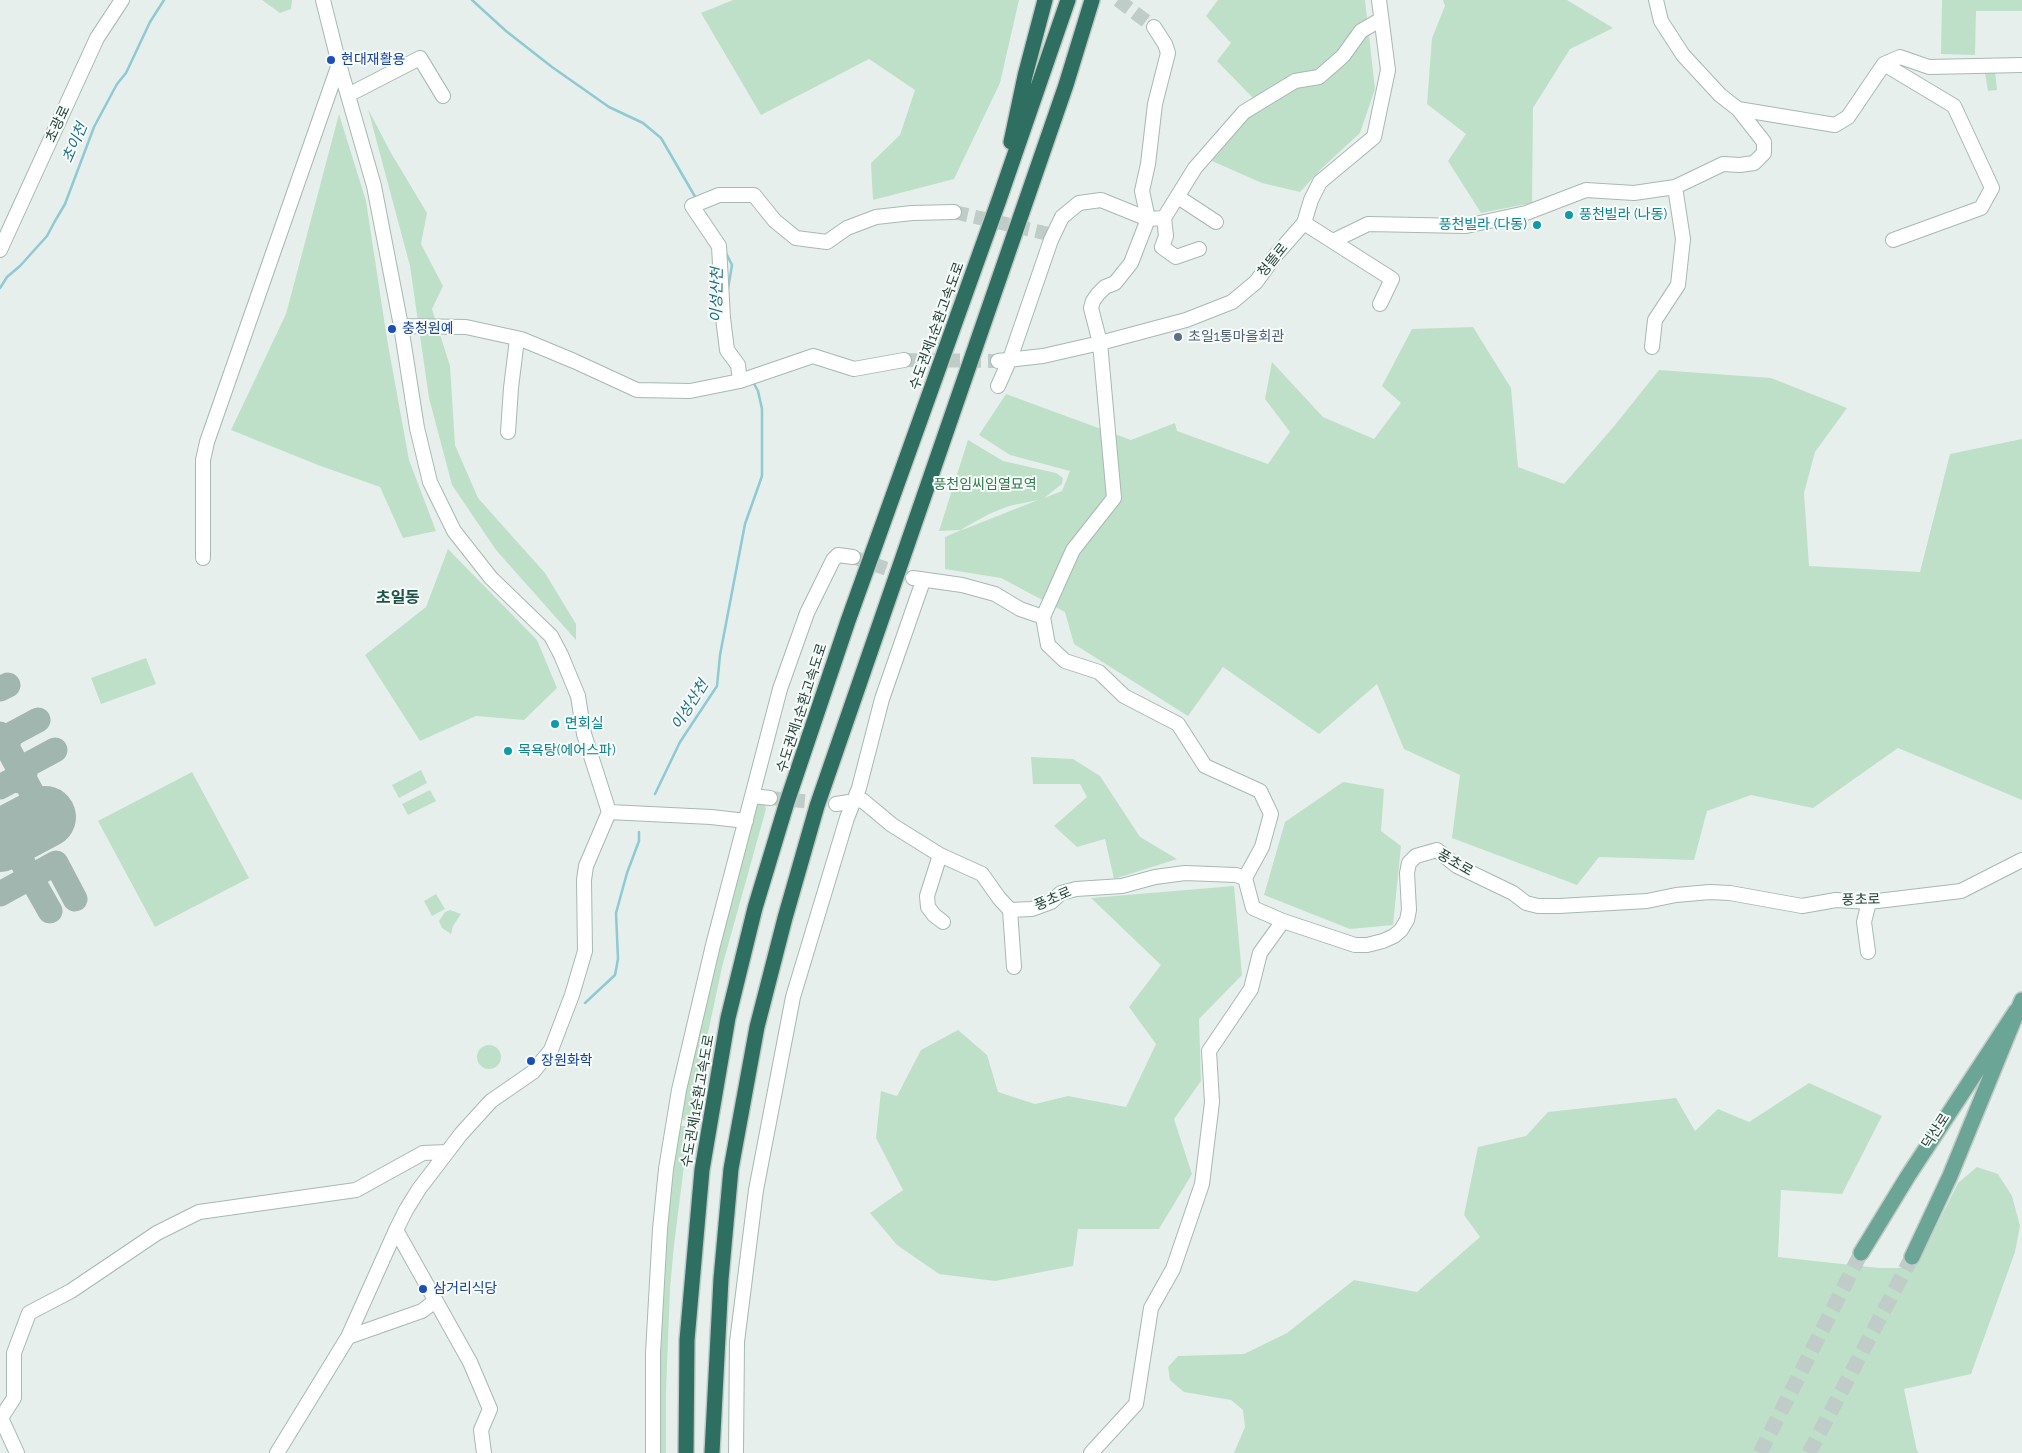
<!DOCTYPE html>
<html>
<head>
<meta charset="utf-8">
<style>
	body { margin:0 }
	canvas { display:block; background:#e6efeb }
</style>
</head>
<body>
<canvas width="2022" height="1453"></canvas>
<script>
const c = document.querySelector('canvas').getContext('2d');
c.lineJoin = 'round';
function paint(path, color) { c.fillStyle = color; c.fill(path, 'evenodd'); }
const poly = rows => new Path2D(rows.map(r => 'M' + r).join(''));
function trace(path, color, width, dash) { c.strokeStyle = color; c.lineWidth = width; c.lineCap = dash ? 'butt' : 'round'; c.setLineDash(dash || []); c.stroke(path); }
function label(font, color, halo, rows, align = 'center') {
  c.font = font + ' Raleway,"Noto Sans KR",sans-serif'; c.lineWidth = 4; c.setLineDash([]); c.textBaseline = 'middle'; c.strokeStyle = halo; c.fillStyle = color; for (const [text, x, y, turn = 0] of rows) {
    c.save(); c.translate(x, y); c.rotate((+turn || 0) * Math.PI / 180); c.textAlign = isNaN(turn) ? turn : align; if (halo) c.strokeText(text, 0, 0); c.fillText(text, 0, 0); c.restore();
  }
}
paint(poly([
	[262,0,292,0,291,9,280,13],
	[733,0,1019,0,1000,83,954,179,873,200,871,163,900,135,915,90,869,59,761,115,701,13],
	[1218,0,1365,0,1375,89,1360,133,1322,168,1300,192,1262,183,1212,161,1251,114,1252,97,1217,61,1231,43,1206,16],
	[1443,0,1567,0,1613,28,1570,49,1533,108,1532,203,1481,213,1448,161,1466,134,1427,104,1432,38,1445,6],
	[1942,0,2022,0,2022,11,1976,11,1975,55,1941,54],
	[1995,71,1997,90,1988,91,1985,73],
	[368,109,391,153,427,213,421,244,443,286,432,309,450,366,455,445,478,498,545,573,576,624,576,640,496,550,452,485,429,398,410,266],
	[339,114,366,201,387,339,409,460,436,531,403,538,380,487,318,465,231,430,286,314],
	[1473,327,1511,388,1518,467,1564,484,1615,425,1659,370,1771,378,1847,408,1815,452,1804,493,1809,566,1920,572,1950,454,2022,439,2022,800,1898,748,1813,808,1751,795,1707,811,1694,860,1599,857,1577,885,1452,838,1460,775,1404,749,1377,684,1319,734,1223,667,1188,716,1074,644,1065,612,1001,578,945,569,945,537,961,530,939,531,968,440,1003,461,1056,473,1063,478,1062,484,1044,498,1062,491,1070,471,1010,455,979,435,1006,394,1131,440,1175,423,1177,431,1268,464,1290,432,1265,399,1272,362,1323,417,1374,439,1401,403,1382,386,1412,329],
	[1038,500,962,530,962,529,989,514,1009,506],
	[448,549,537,640,557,688,524,720,476,716,420,741,365,655,426,607],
	[146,658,156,684,101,704,91,678],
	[1031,757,1073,759,1100,776,1140,837,1177,859,1114,879,1105,839,1077,847,1054,826,1087,797,1080,784,1033,784],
	[421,770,427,783,399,798,392,785],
	[192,772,249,878,155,927,98,821],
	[1343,782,1384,789,1381,831,1401,846,1393,925,1350,929,1264,895,1285,822],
	[430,790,436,801,408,815,402,804],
	[764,800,766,809,722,967,689,1122,683,1120,680,1113,714,964,752,823,757,805],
	[1234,886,1242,975,1199,1019,1201,1081,1174,1119,1192,1174,1159,1229,1078,1229,1073,1266,995,1281,939,1274,897,1245,870,1213,903,1190,876,1138,881,1091,897,1096,921,1050,958,1030,987,1055,998,1092,1035,1104,1068,1096,1126,1107,1156,1044,1129,1007,1161,965,1091,898],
	[436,894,445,909,432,916,424,901],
	[450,910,461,914,453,926,451,934,442,928,439,921,445,912],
	'477 1057a12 12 0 1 1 24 0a12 12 0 1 1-24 0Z',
	[1809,1083,1882,1116,1842,1194,1781,1190,1778,1257,1879,1268,1904,1268,1921,1257,1958,1183,1977,1167,1998,1174,2012,1196,2020,1226,2015,1252,1971,1374,1904,1389,1917,1451,1919,1453,1234,1453,1245,1427,1243,1410,1231,1400,1184,1392,1170,1380,1168,1367,1178,1356,1244,1354,1287,1333,1354,1280,1417,1292,1480,1237,1464,1215,1478,1147,1526,1136,1548,1112,1676,1098,1695,1131,1718,1109,1749,1122],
	[681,1126,689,1126,674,1245,670,1289,666,1391,666,1453,658,1453,657,1380,669,1188,679,1128]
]), '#bfe0c8');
trace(poly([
	[472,0,506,31,552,67,609,107,643,123,661,138,697,200],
	[725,251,732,265,728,289],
	[0,288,7,277,20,266,47,236,55,221,65,204,94,127,117,84,126,73,150,22,164,0],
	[655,794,680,742,717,686,720,655,745,524,762,476,762,409,758,391,753,382],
	[585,1003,615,975,618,959,616,913,627,873,639,841,639,832]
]), '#8ec9d4', 2.5);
trace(poly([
	[0,689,8,685],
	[0,734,45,817],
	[0,742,6,746,12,734,38,720],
	[24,778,26,768,29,764,55,750],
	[0,787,13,780,26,782],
	[8,837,50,911],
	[0,894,56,863,75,899]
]), '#a2b6b0', 25);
trace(poly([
	[0,841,45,817]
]), '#a2b6b0', 62);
trace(poly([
	[1118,0,1154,27],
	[954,212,1053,235],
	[904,360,998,361],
	[853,557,913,578],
	[770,798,836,804]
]), '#bfccc8', 14, [14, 7]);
trace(poly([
	[1760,1453,1861,1253],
	[1809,1453,1912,1257]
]), '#bfccc8', 15, [15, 8]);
const minor = poly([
	[323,0,339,64,374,186,401,326,417,428,430,482,454,531,491,578,551,636,561,655,578,696,584,734,609,812,586,866,584,880,585,951,572,995,551,1050,533,1072,491,1101,461,1134,419,1189,406,1210,396,1230,470,1362,490,1409,481,1430,484,1453],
	[1154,27,1165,44,1168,53,1155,104,1148,164,1142,191,1148,219,1131,263,1115,283,1105,287,1098,294,1093,301,1091,308,1100,343,1114,498,1073,550,1043,617,1048,645,1065,661,1099,672,1124,696,1178,724,1205,766,1260,791,1271,814,1262,847,1245,878],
	[1884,64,1954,106,1992,188,1981,208,1893,240],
	[348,95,420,58,443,96],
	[1738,109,1835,125,1848,117,1884,64,1900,57,1929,67,2022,65],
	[1178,197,1216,222],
	[1164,218,1166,236,1162,247,1176,257,1199,249],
	[1304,223,1392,279,1380,304],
	[1333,241,1368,224,1466,226,1526,213,1586,190,1634,193,1675,187,1723,164,1740,165,1754,163,1764,153,1764,142,1738,109,1720,95,1683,55,1661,21,1656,0],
	[0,250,97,38,122,0],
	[401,326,466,327,521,339,574,361,637,390,690,391,740,381,813,356,854,369,904,360],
	[1652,347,1655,320,1678,285,1683,239,1675,187],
	[998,361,1043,356,1100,343,1186,320,1232,302,1256,282,1275,256,1304,223,1311,200,1320,182,1374,137,1388,70,1379,0],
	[740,381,738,365,727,350,723,318,719,246,692,206,719,195,754,195,775,221,796,238,827,242,847,228,876,217,912,213,954,212],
	[998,386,1010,359,1051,240,1062,217,1079,203,1101,200,1148,219,1164,218,1195,168,1244,112,1295,81,1319,77,1343,56,1361,31,1380,20],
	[508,432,511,388,517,339],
	[203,558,203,460,207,442,339,64],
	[913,578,962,585,995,594,1020,609,1043,617],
	[753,796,770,798],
	[836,804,862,800,892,825,940,855,982,874,999,898,1010,910,1032,909,1051,902,1061,893,1076,889,1122,886,1155,877,1185,873,1236,875,1245,878,1253,908,1283,921,1355,945,1367,945,1383,941,1394,936,1401,930,1407,920,1409,910,1407,873,1409,863,1416,856,1437,850,1457,866,1513,893,1526,903,1538,906,1559,906,1647,901,1676,895,1710,892,1730,893,1802,906,1836,900,1869,902,1961,891,2022,860],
	[609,812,711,817,746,821],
	[940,855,927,896,928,907,934,915,943,922],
	[1010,910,1014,967],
	[1868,952,1864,922,1869,902],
	[348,1337,422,1311,435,1301],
	[17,1453,1,1418,14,1398,14,1353,29,1313,71,1291,157,1233,199,1212,356,1190,423,1153,447,1152],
	[277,1453,348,1337,396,1230],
	[653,1453,653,1353,660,1229,666,1169,679,1090,713,945,780,689,807,613,833,560,838,555,853,557],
	[736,1453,737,1342,756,1190,793,997,847,818,859,788,882,699,923,581],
	[1091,1453,1136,1404,1151,1308,1173,1269,1202,1184,1212,1102,1209,1051,1251,989,1260,953,1283,921]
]);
const major = poly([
	[1861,1253,1908,1176,2016,1011],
	[1912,1257,1950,1176,2022,1000]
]);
const highway = poly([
	[1011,142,1025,76,1045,0],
	[686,1453,687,1340,702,1170,728,1018,755,908,787,802,848,621,999,200,1068,0],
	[712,1453,721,1279,731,1169,757,1027,785,918,817,806,1066,85,1092,0]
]);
trace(minor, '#a8b8b2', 16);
trace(major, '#c2cac8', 18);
trace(highway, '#c2cac8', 18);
trace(minor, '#fff', 14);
trace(major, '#6aa596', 15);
trace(highway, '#2f6f62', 15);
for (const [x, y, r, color] of [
	[331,60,5,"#1a4fb4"],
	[1569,215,5,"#0f9aa8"],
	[1537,225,5,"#0f9aa8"],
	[392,329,5,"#1a4fb4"],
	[1178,337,5,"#5c6f8a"],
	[555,724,5,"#0f9aa8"],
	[508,751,5,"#0f9aa8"],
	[531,1061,5,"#1a4fb4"],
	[423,1289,5,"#1a4fb4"]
]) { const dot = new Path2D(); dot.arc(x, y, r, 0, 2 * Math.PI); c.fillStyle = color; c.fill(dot); trace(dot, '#f7fbf9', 2); }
label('14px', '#164399', '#f7fbf9', [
	["현대재활용",341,60],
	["충청원예",402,329],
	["장원화학",541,1061],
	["삼거리식당",433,1289]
], 'left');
label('14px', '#24423a', '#f7fbf9', [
	["초광로",58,124,-65],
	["청뜰로",1273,260,-51],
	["수도권제1순환고속도로",937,326,-70],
	["수도권제1순환고속도로",802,708,-72],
	["풍초로",1455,863,30],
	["풍초로",1053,899,-23],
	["풍초로",1861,900,-1],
	["수도권제1순환고속도로",698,1101,-80],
	["덕산로",1936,1131,-57]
]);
label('14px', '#0d838f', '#f7fbf9', [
	["풍천빌라 (나동)",1579,215],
	["풍천빌라 (다동)",1527,225,"right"],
	["면회실",565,724],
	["목욕탕(에어스파)",518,751]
], 'left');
label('14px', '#4e5e75', '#f7fbf9', [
	["초일1통마을회관",1188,337]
], 'left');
label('14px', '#2d7a4b', '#f7fbf9', [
	["풍천임씨임열묘역",985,485]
]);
label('italic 15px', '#1c6f80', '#f7fbf9', [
	["초이천",75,143,-67],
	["이성산천",717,295,-89],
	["이성산천",690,705,-58]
]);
label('bold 16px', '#1f5548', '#f7fbf9', [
	["초일동",398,598]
]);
</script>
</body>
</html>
